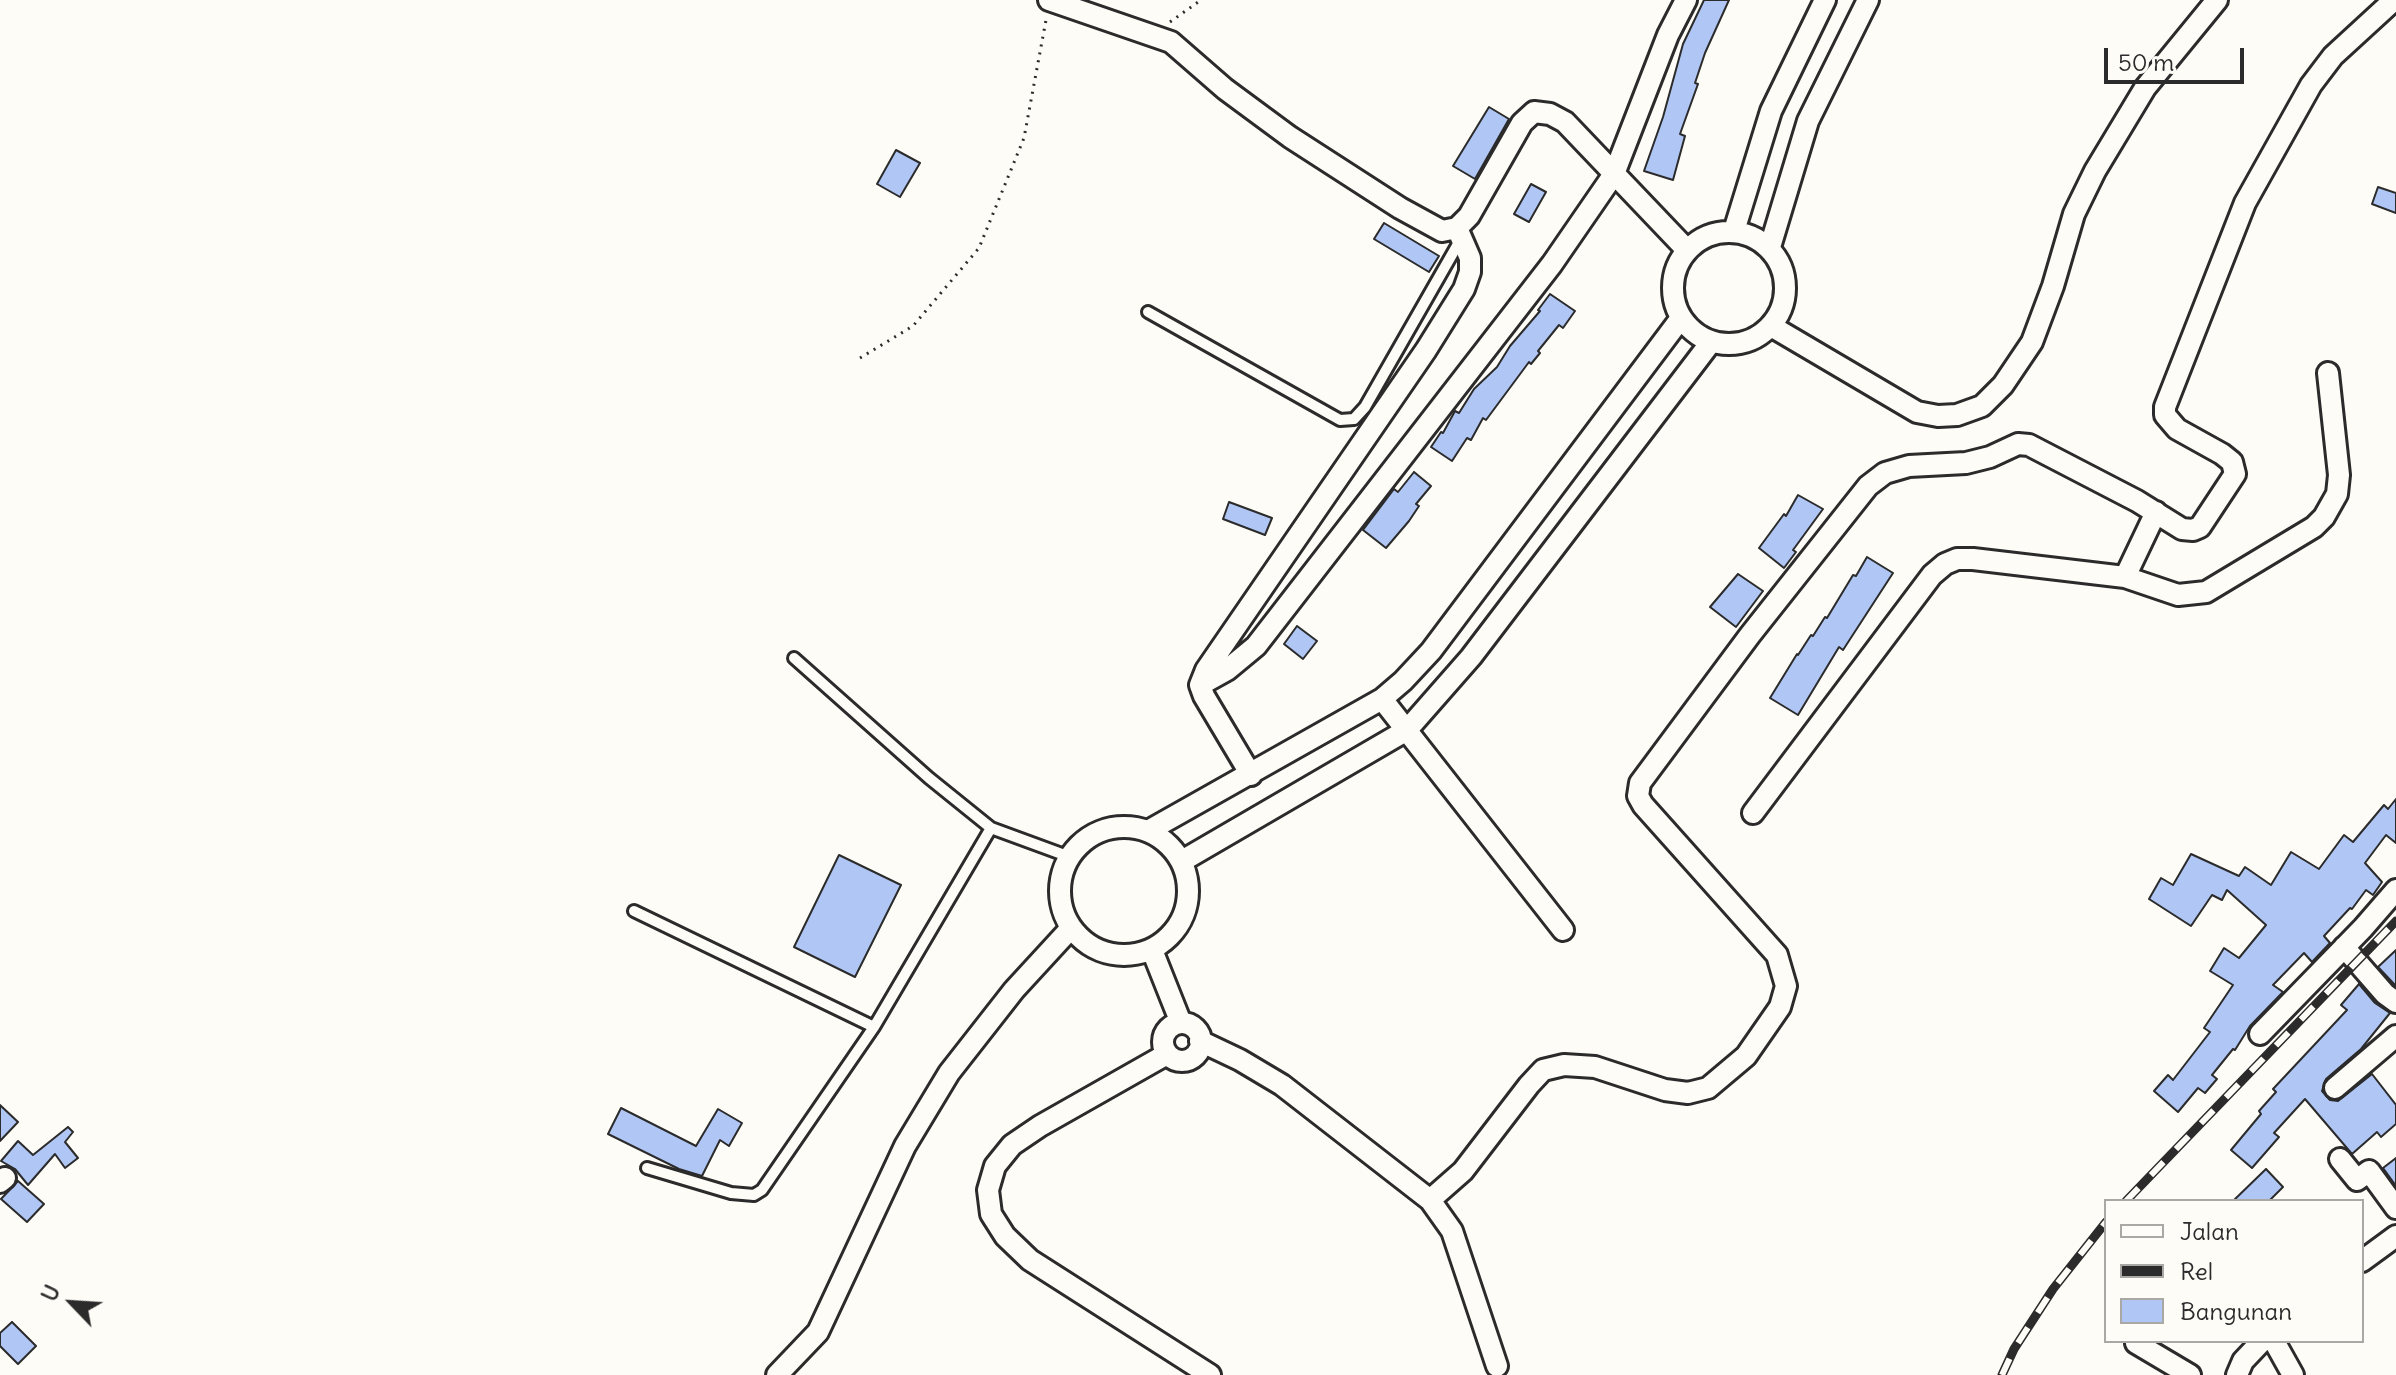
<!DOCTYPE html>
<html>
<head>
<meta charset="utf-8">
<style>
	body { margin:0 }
	#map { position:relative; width:2396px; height:1375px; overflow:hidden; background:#fdfcf7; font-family:Delius,sans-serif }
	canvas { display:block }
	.legend { position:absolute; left:2104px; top:1199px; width:260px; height:144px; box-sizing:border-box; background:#fdfcf7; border:2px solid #a9a8a5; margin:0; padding:10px 14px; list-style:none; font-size:24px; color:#2b2b2b }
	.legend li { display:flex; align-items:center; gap:16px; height:40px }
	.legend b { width:40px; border:2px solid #a9a8a5 }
	.north { position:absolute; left:32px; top:1263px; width:80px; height:80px; -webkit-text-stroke:6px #fdfcf7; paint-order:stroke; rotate:295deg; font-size:22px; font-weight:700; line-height:32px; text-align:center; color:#2b2b2b }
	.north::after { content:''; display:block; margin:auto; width:28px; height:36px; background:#2b2b2b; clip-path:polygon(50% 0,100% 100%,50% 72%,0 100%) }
	.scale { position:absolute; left:2104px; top:48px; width:140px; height:36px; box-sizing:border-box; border:4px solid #2b2b2b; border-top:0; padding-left:10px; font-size:24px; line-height:28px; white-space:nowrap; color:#2b2b2b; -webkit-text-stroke:6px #fdfcf7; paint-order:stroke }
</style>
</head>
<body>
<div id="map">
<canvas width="2396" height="1375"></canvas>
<ul class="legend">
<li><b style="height:10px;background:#fdfcf7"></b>Jalan</li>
<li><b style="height:10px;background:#2b2b2b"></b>Rel</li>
<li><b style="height:22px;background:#b0c7f6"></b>Bangunan</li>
</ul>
<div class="north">U</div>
<div class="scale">50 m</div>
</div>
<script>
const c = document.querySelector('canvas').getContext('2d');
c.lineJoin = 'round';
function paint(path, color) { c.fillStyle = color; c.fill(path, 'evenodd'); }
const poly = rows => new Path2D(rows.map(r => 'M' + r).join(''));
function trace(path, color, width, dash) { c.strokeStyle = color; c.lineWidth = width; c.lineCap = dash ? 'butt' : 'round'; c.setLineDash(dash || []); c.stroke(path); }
const building = poly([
	[1704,0,1729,0,1705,53,1695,83,1698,84,1680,134,1685,136,1673,180,1644,171,1663,117,1683,44,1704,0],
	[1489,107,1509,119,1475,179,1453,166,1489,107],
	[896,150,920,163,900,197,877,184,896,150],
	[1531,184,1546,192,1529,222,1514,214,1531,184],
	[2378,187,2396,193,2396,213,2372,204,2378,187],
	[1384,223,1439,256,1429,272,1374,239,1384,223],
	[1550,294,1575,311,1563,328,1559,325,1538,351,1540,353,1531,364,1529,362,1486,420,1483,418,1471,440,1467,438,1452,461,1431,447,1441,432,1443,433,1455,411,1459,413,1474,389,1497,367,1510,346,1540,311,1538,310,1550,294],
	[1414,472,1431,486,1416,504,1419,506,1409,521,1386,548,1363,530,1394,489,1398,492,1414,472],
	[1798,495,1823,509,1793,550,1796,552,1784,568,1759,548,1784,514,1786,516,1798,495],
	[1229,502,1272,518,1265,535,1223,519,1229,502],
	[1867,557,1893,573,1843,650,1839,647,1798,715,1770,698,1797,654,1798,655,1811,635,1813,636,1825,617,1827,618,1853,575,1856,576,1867,557],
	[1738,574,1763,591,1736,627,1710,607,1738,574],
	[1297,626,1317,641,1303,659,1284,644,1297,626],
	[2396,799,2396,843,2386,835,2365,863,2382,882,2373,895,2366,890,2352,909,2350,908,2324,936,2330,943,2312,962,2304,953,2273,985,2283,992,2250,1026,2235,1050,2233,1049,2212,1075,2217,1079,2205,1093,2198,1088,2178,1112,2154,1091,2168,1075,2173,1080,2210,1032,2204,1028,2233,985,2210,971,2224,948,2239,958,2266,925,2227,890,2222,900,2212,895,2191,926,2149,899,2161,878,2173,885,2191,854,2239,876,2245,867,2271,885,2291,852,2319,869,2344,835,2353,842,2384,805,2388,809,2396,799],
	[839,855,901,885,855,977,794,947,839,855],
	[2396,950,2396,986,2378,967,2396,950],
	[2359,984,2375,1003,2390,1013,2361,1049,2326,1079,2322,1091,2330,1100,2338,1101,2372,1074,2396,1105,2396,1124,2381,1137,2377,1132,2352,1154,2305,1099,2274,1133,2279,1137,2252,1168,2231,1150,2261,1114,2259,1111,2276,1092,2273,1089,2347,1010,2341,1005,2359,984],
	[0,1105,18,1122,0,1141,0,1105],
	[621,1108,696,1146,718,1109,742,1123,729,1146,720,1140,702,1176,679,1169,608,1134,621,1108],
	[68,1127,73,1132,65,1142,78,1158,65,1168,55,1154,28,1185,15,1169,1,1161,18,1141,33,1155,68,1127],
	[2396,1158,2396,1186,2383,1168,2396,1158],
	[2266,1169,2283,1187,2269,1201,2233,1201,2266,1169],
	[18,1181,44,1204,27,1222,1,1199,18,1181],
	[12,1322,36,1346,18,1364,0,1346,0,1333,12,1322]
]);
paint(building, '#b0c7f6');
trace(building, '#2b2b2b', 2);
const lane = poly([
	[1148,312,1340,420,1354,419,1365,407,1462,237],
	[794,658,929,778,991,828,1070,857],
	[634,911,874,1027],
	[647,1168,731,1193,754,1195,762,1190,874,1027,991,828]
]);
const street = poly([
	[1049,0,1171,42,1225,89,1290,137,1400,208,1442,231,1457,228,1469,216,1522,123,1534,112,1550,114,1565,122,1687,250],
	[1734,231,1771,111,1825,0],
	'1673 288a56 56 0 1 1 112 0a56 56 0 1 1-112 0Z',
	[1770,247,1808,121,1868,0],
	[1771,326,1917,412,1938,416,1957,415,1982,406,2003,385,2032,342,2053,286,2074,214,2095,171,2145,88,2217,0],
	[2125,577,2178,595,2206,592,2314,527,2324,517,2337,494,2339,475,2328,373],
	[1200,685,1227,670,1256,646,1552,264,1614,174,1668,35,1686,0],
	[1382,699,1563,930],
	[1251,775,1204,696,1200,685,1206,670,1426,350,1464,289,1470,272,1470,258,1457,228],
	[1753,813,1932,575,1945,564,1957,559,1973,559,2125,577,2156,512],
	'1060 891a64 64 0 1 1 128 0a64 64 0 1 1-128 0Z',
	[1148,831,1382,699,1403,681,1431,651,1681,318],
	[1182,861,1407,730,1471,657,1711,342],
	[2344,947,2385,994,2396,1002],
	[1152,950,1181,1023],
	'1163 1042a19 19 0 1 1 38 0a19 19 0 1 1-38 0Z',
	[2260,1034,2363,928,2396,890],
	[1200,1041,1240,1060,1282,1085,1430,1200,1452,1231,1497,1366],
	[1167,1054,1040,1126,1012,1145,995,1166,988,1190,991,1214,1005,1236,1030,1260,1210,1375],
	[2335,1088,2396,1036],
	[2340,1159,2357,1180,2369,1171,2396,1208],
	[0,1182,5,1178],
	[1430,1200,1463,1171,1529,1085,1543,1070,1564,1065,1595,1067,1665,1090,1688,1093,1708,1088,1746,1056,1780,1007,1786,986,1777,955,1643,805,1638,796,1640,783,1750,635,1868,486,1885,473,1909,466,1966,463,1990,457,2018,444,2029,445,2137,501,2182,529,2193,530,2200,527,2235,474,2232,462,2222,454,2177,429,2165,415,2165,407,2245,203,2311,85,2333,56,2394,0],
	[2362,1261,2396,1236],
	[2274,1341,2293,1375],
	[2136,1343,2190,1375],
	[777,1375,818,1332,905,1146,949,1073,1014,990,1071,928],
	[2237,1375,2243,1361,2262,1341]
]);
trace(lane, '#2b2b2b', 16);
trace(street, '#2b2b2b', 26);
trace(poly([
	[1170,22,1201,0],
	[860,358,913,326,979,248,1024,138,1046,20]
]), '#2b2b2b', 3, [2, 6]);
trace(lane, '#fdfcf7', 10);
trace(street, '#fdfcf7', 20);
const rail = poly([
	[2126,1201,2396,921],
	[2002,1375,2014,1349,2053,1289,2106,1222]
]);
trace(rail, '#2b2b2b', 9);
trace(rail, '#fdfcf7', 6, [18]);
</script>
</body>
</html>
